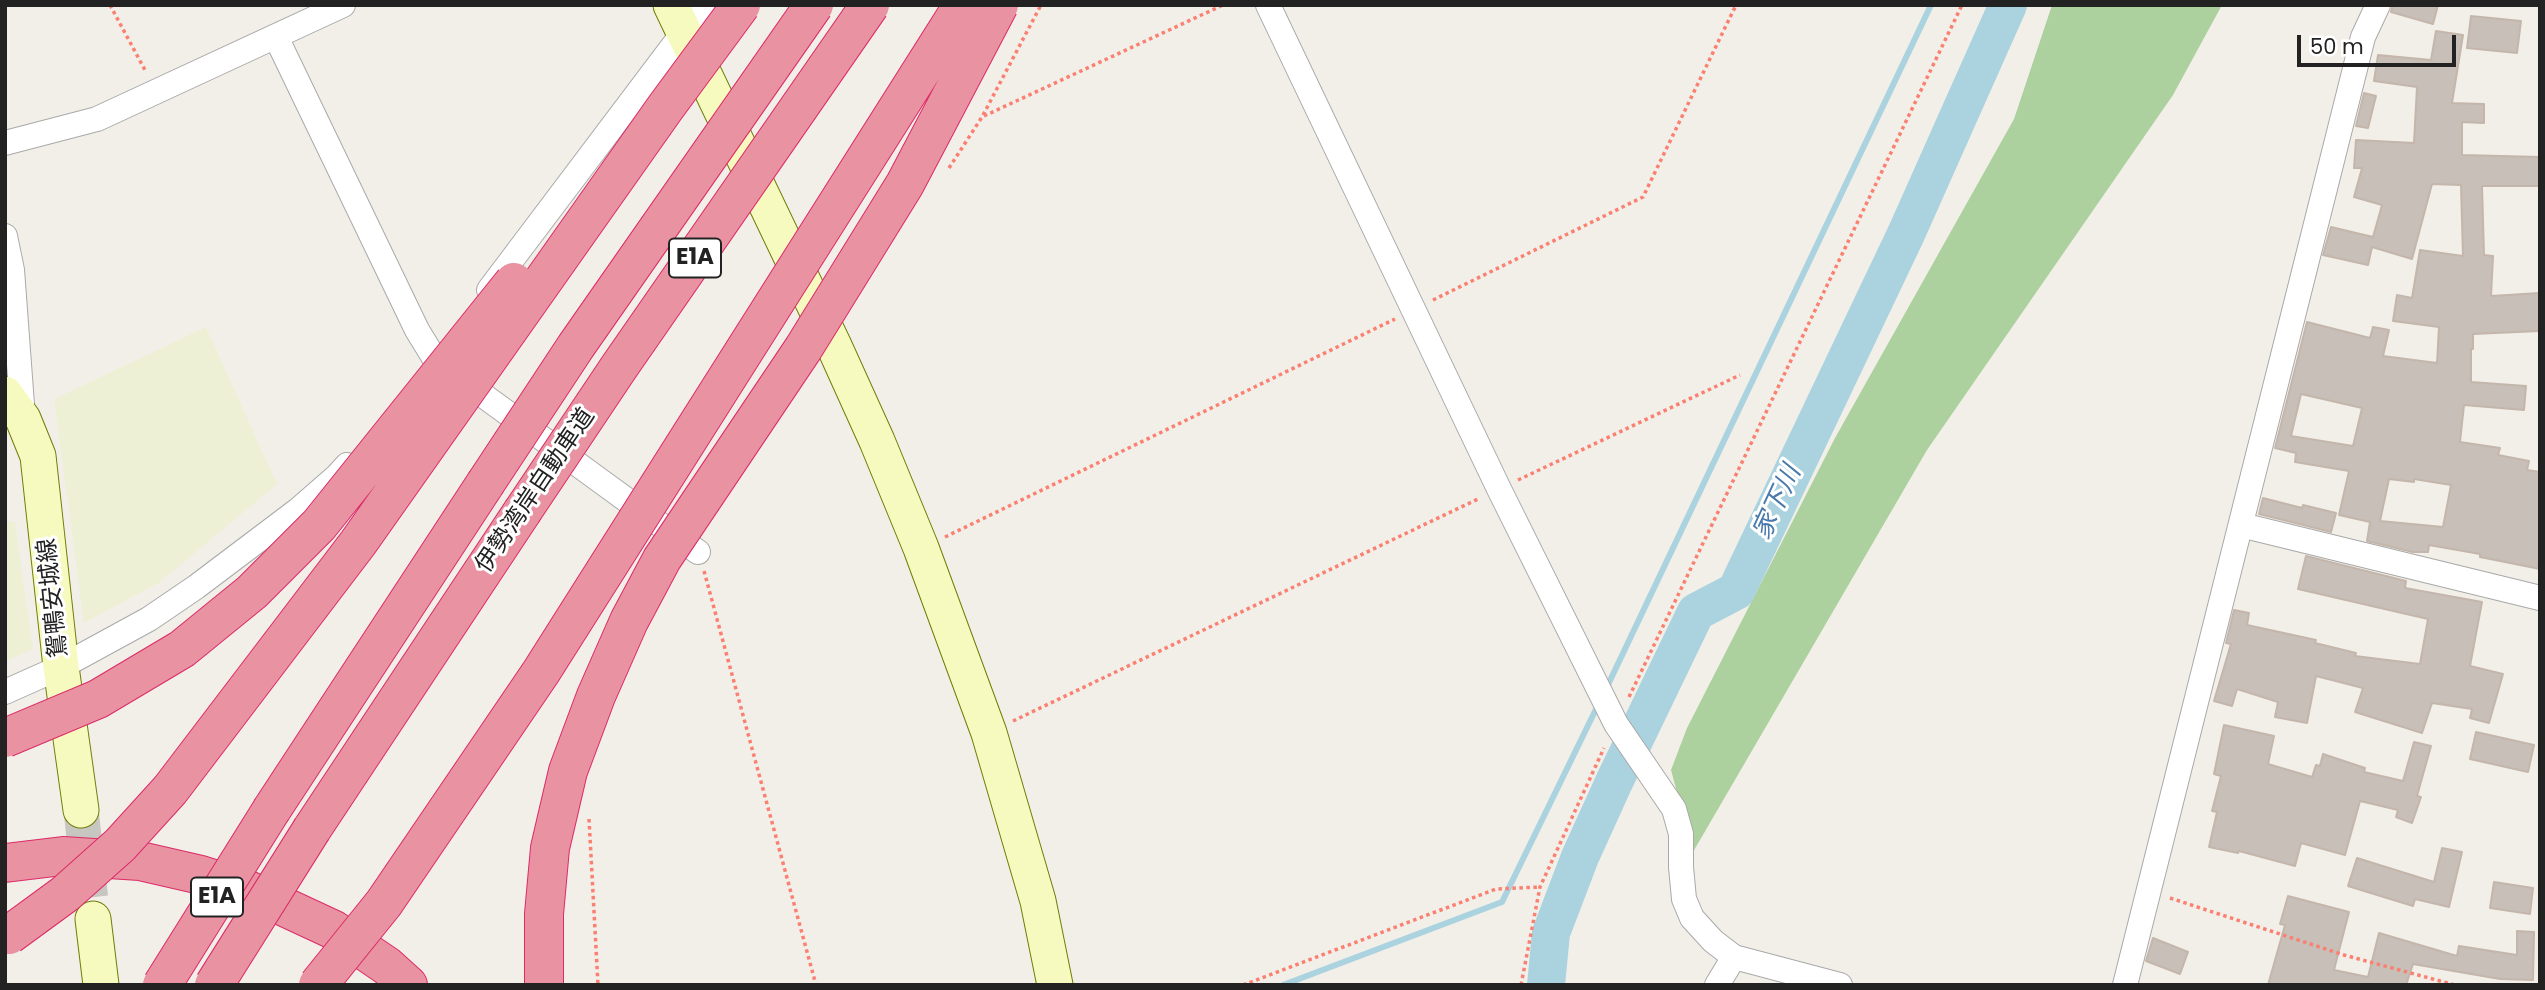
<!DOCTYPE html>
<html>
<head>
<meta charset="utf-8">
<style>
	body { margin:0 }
	#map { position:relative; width:2545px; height:990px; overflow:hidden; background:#f2efe9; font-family:Poppins,sans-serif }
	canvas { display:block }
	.frame { position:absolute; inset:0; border:7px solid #222; pointer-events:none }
	.scale { position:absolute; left:2297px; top:35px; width:159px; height:32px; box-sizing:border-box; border:4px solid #222; border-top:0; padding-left:9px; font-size:21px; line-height:24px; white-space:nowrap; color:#222; -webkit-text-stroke:5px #fff; paint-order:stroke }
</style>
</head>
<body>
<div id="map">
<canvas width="2545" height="990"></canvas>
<div class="frame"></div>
<div class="scale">50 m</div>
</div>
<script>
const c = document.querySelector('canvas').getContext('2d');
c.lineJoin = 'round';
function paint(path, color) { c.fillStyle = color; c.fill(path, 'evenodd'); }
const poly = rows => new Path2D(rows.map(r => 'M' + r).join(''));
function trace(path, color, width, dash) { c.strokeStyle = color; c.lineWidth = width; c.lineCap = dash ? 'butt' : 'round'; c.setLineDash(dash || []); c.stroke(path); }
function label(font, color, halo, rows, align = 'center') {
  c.font = font + ' Poppins,"Noto Sans JP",sans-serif'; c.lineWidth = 6; c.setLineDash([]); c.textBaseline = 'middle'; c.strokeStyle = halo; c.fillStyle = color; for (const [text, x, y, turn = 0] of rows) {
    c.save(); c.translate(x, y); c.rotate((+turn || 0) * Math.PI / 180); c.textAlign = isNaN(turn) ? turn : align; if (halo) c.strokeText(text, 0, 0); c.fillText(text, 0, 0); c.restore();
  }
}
paint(poly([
	[206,327,277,484,160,582,84,623,54,399],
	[5,521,15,522,33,649,5,662]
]), '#eef0d5');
paint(poly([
	[2052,5,2222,5,2173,95,1927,450,1693,852,1671,770,1687,728,1835,438,2014,119]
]), '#add19e');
trace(poly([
	[1606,689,1931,5],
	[1283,985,1502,902,1598,705]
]), '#aad3df', 6);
trace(poly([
	[1546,985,1551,933,1580,857,1614,782,1696,612,1736,591,1906,234,2008,5]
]), '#aad3df', 38);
const building = poly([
	[2393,5,2438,5,2433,24,2391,12,2393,5],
	[2471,16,2521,21,2517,53,2467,48,2471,16],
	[2436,31,2463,35,2452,103,2484,104,2484,123,2462,122,2462,155,2540,157,2540,186,2482,186,2484,255,2493,256,2491,296,2540,293,2540,331,2473,334,2473,349,2471,349,2471,382,2526,386,2524,410,2464,405,2460,442,2500,448,2498,455,2529,461,2527,470,2540,472,2540,569,2480,557,2480,554,2429,545,2428,552,2413,552,2367,541,2370,522,2339,515,2349,471,2295,462,2296,453,2275,448,2307,322,2370,338,2373,327,2389,330,2383,356,2437,363,2439,327,2393,321,2397,295,2412,298,2420,250,2463,256,2461,185,2432,184,2412,259,2372,247,2368,265,2323,255,2331,227,2373,237,2382,205,2354,197,2362,168,2354,168,2356,140,2414,143,2417,87,2374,81,2378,55,2431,60,2436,31],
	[2301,394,2362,408,2353,446,2291,436,2301,394],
	[2389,479,2414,482,2414,479,2451,485,2443,527,2380,521,2389,479],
	[2364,93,2376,96,2368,128,2356,126,2364,93],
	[2263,498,2302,508,2303,505,2336,513,2331,532,2259,514,2263,498],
	[2306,556,2406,581,2405,588,2482,602,2470,666,2503,674,2489,723,2470,718,2472,709,2432,703,2422,733,2355,712,2363,688,2316,676,2307,723,2275,717,2278,702,2237,689,2232,706,2214,701,2231,644,2226,643,2234,610,2249,613,2247,625,2316,640,2315,643,2356,653,2355,656,2420,664,2428,619,2298,589,2306,556],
	[2224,725,2274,736,2268,764,2312,777,2316,765,2320,766,2323,754,2365,768,2364,772,2403,781,2414,742,2431,746,2417,796,2421,797,2412,823,2396,817,2398,810,2360,801,2345,855,2301,843,2295,866,2239,851,2238,853,2209,847,2217,812,2212,811,2221,776,2214,774,2224,725],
	[2476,732,2534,745,2528,772,2470,759,2476,732],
	[2442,848,2462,852,2449,907,2415,899,2413,906,2348,886,2357,858,2434,882,2442,848],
	[2494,882,2533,888,2530,914,2490,908,2494,882],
	[2288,896,2349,912,2334,970,2368,977,2379,933,2457,956,2459,946,2517,955,2517,931,2534,932,2533,980,2500,979,2413,964,2406,985,2268,985,2285,925,2280,924,2288,896],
	[2153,938,2188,952,2180,974,2146,961,2153,938]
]);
paint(building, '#c7bfb8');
trace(building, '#c4b6ab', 2);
trace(poly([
	[81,810,93,919]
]), '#c8c6c1', 35, [35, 18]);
const street = poly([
	[1268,5,1499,489,1616,724,1674,809,1681,834,1681,867,1684,899,1692,918,1713,941,1734,957,1840,985],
	[276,37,417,330,436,361,698,552],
	[5,143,97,119,343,5],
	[5,236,12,270,23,418],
	[489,290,704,5],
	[2241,525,2540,598],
	[5,692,61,667,149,619,196,587,298,510,337,476,347,465],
	[1717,985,1734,957],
	[2125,985,2363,37,2378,5]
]);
const secondary = poly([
	[671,5,834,346,877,441,921,548,989,733,1038,901,1055,985],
	[5,394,23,419,38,456,61,667,81,810],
	[93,919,101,985]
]);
const highway = poly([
	[272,809,485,484],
	[312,829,522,512],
	[5,863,63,856,140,861,201,875,248,890,334,930,387,966,408,985]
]);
trace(street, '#a9a9a9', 26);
trace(secondary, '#707d05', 37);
trace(highway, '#dc2a67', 40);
trace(poly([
	[110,5,146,72],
	[984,116,1223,5],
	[949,168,982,117,1041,5],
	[1433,300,1643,197,1736,5],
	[1518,480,1740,375],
	[945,537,1395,319],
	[704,571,816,985],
	[1629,697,1962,5],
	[1013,721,1480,498],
	[589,819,598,985],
	[2170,898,2344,955,2455,985],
	[1243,985,1496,889,1540,887],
	[1521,985,1540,887,1604,748]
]), '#fa8072', 3.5, [3.5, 3.5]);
trace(street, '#fff', 24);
trace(secondary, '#f7fabf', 35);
trace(highway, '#e892a2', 38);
const highwayBridge = poly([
	[485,484,576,346,814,5],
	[522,512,619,367,870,5],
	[5,738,98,699,182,649,252,592,319,525,514,282],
	[9,935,65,894,120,845,170,790,358,543,665,108,741,5],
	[162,985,272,809],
	[214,985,312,829],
	[318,985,384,903,541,672,963,5],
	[544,985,544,914,550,848,568,771,596,696,629,621,662,559,803,349,905,184,999,5]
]);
trace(highwayBridge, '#dc2a67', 40, []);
trace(highwayBridge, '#e892a2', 38);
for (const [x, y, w] of [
	[695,258,52],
	[217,897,52]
]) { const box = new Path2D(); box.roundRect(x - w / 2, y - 19.5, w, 39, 5); c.fillStyle = '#fff'; c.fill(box); trace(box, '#222', 2); }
label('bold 23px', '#222', null, [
	["E1A",695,258],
	["E1A",217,897]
]);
label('24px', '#222', '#fff', [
	["伊勢湾岸自動車道",536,491,-56],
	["鴛鴨安城線",54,598,-96]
]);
label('italic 26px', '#4a7aab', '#fff', [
	["家下川",1778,503,-65]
]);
</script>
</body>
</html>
